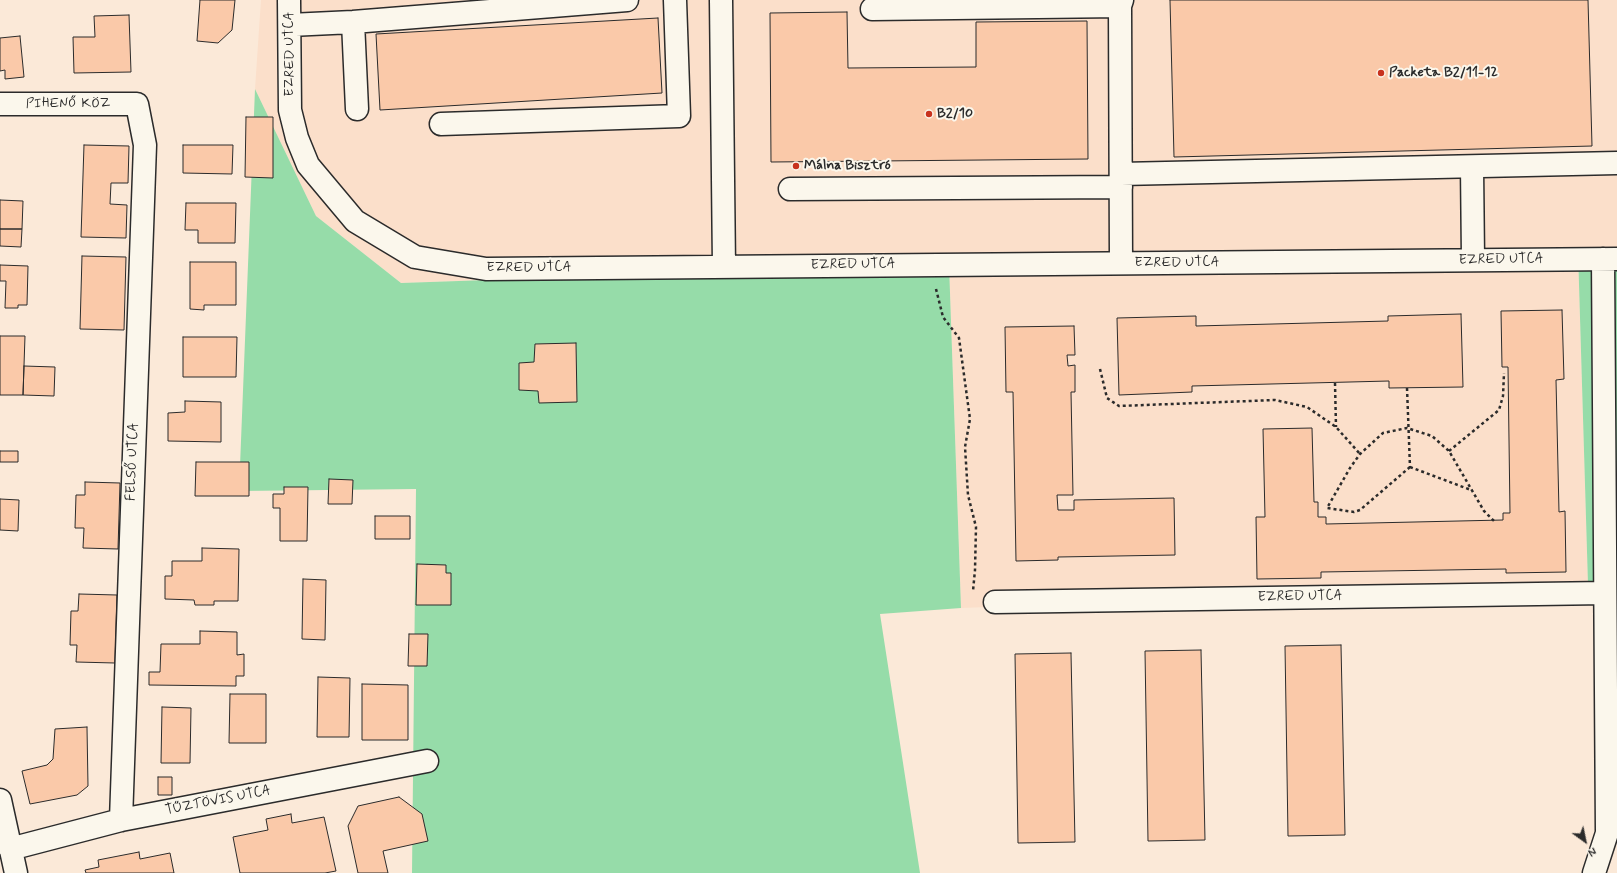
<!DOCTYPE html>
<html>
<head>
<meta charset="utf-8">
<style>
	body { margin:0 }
	#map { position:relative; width:1617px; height:873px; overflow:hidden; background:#fbe9d8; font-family:Mynerve,sans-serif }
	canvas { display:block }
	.north { position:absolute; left:1565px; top:821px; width:40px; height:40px; -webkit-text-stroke:3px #fbf7ec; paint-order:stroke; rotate:147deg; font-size:11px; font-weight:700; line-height:16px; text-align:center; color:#2b2b2b }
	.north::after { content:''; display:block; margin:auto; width:14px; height:18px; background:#2b2b2b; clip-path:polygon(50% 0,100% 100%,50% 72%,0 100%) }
</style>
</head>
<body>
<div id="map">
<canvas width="1617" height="873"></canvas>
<div class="north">N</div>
</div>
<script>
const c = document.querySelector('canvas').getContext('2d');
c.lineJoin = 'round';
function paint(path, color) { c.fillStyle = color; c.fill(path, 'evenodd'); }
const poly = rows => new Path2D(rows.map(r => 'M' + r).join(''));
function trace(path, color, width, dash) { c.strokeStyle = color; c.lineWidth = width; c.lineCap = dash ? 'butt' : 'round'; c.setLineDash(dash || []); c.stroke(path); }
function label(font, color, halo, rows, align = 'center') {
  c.font = font + ' Mynerve,sans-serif'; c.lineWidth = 4; c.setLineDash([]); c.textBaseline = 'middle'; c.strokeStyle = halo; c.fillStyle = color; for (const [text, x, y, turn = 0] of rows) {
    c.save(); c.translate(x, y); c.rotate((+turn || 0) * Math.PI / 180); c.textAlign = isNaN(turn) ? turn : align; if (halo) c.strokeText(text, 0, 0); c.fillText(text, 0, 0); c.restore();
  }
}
paint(poly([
	[261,0,1617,0,1617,250,1578,251,1588,585,961,608,949,264,401,283,316,216,255,89]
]), '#fbdfca');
paint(poly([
	[255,89,316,216,401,283,949,264,961,608,880,614,920,873,412,873,416,489,239,491],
	[1617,250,1617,584,1588,585,1578,251]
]), '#96dca9');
const building = poly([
	[200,0,235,0,232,30,218,43,197,41,200,0],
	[1170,0,1588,0,1592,146,1174,157,1170,0],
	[847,12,848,68,976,67,976,22,1087,21,1088,159,771,162,770,13,847,12],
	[129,15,131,72,74,73,73,37,95,37,94,16,129,15],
	[658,18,662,93,380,110,376,34,658,18],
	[20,36,24,77,5,79,5,70,0,71,0,38,20,36],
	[246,117,273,117,273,178,245,177,246,117],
	[84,145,129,146,128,183,111,183,110,204,127,205,126,238,81,237,84,145],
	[183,145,233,145,232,174,183,173,183,145],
	[0,200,23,201,22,229,0,229,0,200],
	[186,203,236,203,235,243,198,243,198,230,185,230,186,203],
	[0,229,22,229,21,247,0,246,0,229],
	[82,256,126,257,124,330,80,329,82,256],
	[190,262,236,262,236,305,204,305,204,310,190,309,190,262],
	[0,265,28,266,27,305,18,305,18,308,5,308,6,281,0,281,0,265],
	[1562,310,1564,379,1556,380,1559,512,1565,511,1566,572,1506,573,1506,569,1321,572,1321,578,1257,579,1256,517,1265,517,1263,429,1312,428,1314,502,1318,502,1318,517,1326,517,1326,524,1503,520,1503,513,1510,513,1508,367,1502,367,1501,311,1562,310],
	[1461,314,1463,387,1389,388,1389,381,1192,386,1192,392,1119,395,1117,318,1196,316,1196,326,1388,321,1388,316,1461,314],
	[1074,326,1075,355,1067,355,1068,366,1075,365,1075,392,1071,392,1073,495,1057,495,1058,510,1074,510,1074,500,1174,498,1175,555,1058,557,1058,560,1016,561,1013,392,1006,392,1005,327,1074,326],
	[0,336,25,336,23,395,0,395,0,336],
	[183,337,237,337,236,377,183,377,183,337],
	[576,343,577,402,539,403,538,391,519,390,519,363,534,362,535,344,576,343],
	[24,366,55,367,54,396,23,395,24,366],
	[185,401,221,402,221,442,168,441,168,413,185,412,185,401],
	[0,451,18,451,18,462,0,462,0,451],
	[196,462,249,462,249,496,195,496,196,462],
	[329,479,353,480,352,504,328,504,329,479],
	[85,482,120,483,118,549,83,548,84,528,75,528,76,495,85,495,85,482],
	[284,487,308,487,307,541,280,541,280,508,273,508,273,494,284,494,284,487],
	[0,499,19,500,18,531,0,530,0,499],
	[375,516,410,516,410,539,375,539,375,516],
	[202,548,239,549,238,601,214,601,214,605,195,605,194,600,165,599,165,576,172,576,172,561,202,561,202,548],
	[417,564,446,565,446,573,451,573,451,605,416,605,417,564],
	[303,579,326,580,325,640,302,639,303,579],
	[79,594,117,595,115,663,76,662,77,645,70,645,71,611,78,611,79,594],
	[200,631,237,632,237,655,244,654,244,676,236,676,236,686,149,685,149,672,160,672,161,644,200,644,200,631],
	[409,634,428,634,427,666,408,666,409,634],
	[1341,645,1345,835,1288,836,1285,646,1341,645],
	[1201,650,1205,840,1148,841,1145,651,1201,650],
	[1071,653,1075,842,1018,843,1015,654,1071,653],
	[318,677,350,678,349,737,317,737,318,677],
	[362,684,408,685,408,740,362,740,362,684],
	[230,694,266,694,266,743,229,743,230,694],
	[162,707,191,708,190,763,161,763,162,707],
	[87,727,88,786,77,795,30,804,22,771,47,765,53,759,55,729,87,727],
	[158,777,172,777,172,795,158,795,158,777],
	[399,797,422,814,428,841,383,851,388,873,358,873,348,826,358,806,399,797],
	[291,814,292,823,324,817,336,871,325,873,240,873,233,837,268,830,266,819,291,814],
	[139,852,140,859,170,853,174,873,86,873,85,870,99,867,98,860,139,852]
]);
paint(building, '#fac9a9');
trace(building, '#2b2b2b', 1);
const minor = poly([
	[289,0,290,110,297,138,308,165,355,221,415,257,486,269,1617,259],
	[721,0,724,267],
	[872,9,1120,6],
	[353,22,357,109],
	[290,25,353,22,627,0],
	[0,104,137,104,145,145,121,820],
	[441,124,679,116,675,0],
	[1472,167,1473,259],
	[1121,174,1617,163],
	[790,189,1121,187],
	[1121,263,1120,6,1122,0],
	[995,602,1605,593],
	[0,800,16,873],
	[10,849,121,820,427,761],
	[1594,873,1607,833,1603,259]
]);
trace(minor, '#2b2b2b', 25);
trace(poly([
	[936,289,943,317,959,338,970,419,965,447,968,495,976,527,975,570,973,591],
	[1100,369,1107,398,1119,406,1275,400,1307,407,1336,427,1360,454],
	[1335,383,1336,427],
	[1407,388,1410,467],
	[1449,451,1499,410,1503,396,1504,373],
	[1410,467,1360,510,1354,512,1327,508,1350,468,1360,454,1383,433,1407,428,1432,436,1449,451,1484,511,1494,521],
	[1410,467,1471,490]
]), '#2b2b2b', 2.5, [3, 3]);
trace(minor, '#fbf7ec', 22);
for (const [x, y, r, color] of [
	[1381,73,4,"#c8321e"],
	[929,114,4,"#c8321e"],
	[796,166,4,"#c8321e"]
]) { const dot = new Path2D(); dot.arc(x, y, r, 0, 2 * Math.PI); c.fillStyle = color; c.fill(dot); trace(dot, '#fbf7ec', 1.5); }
label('14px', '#2b2b2b', '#fbf7ec', [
	["EZRED UTCA",290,54,-90],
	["PIHENŐ KÖZ",68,104],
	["EZRED UTCA",1501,260,-1],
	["EZRED UTCA",1177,263],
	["EZRED UTCA",853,265,-1],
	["EZRED UTCA",529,268],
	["FELSŐ UTCA",133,462,-88],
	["EZRED UTCA",1300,597,-1],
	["TŰZTÖVIS UTCA",218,801,-11]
]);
label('bold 14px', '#2b2b2b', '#fbf7ec', [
	["Packeta B2/11-12",1389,73],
	["B2/10",937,114],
	["Málna Bisztró",804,166]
], 'left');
</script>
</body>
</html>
